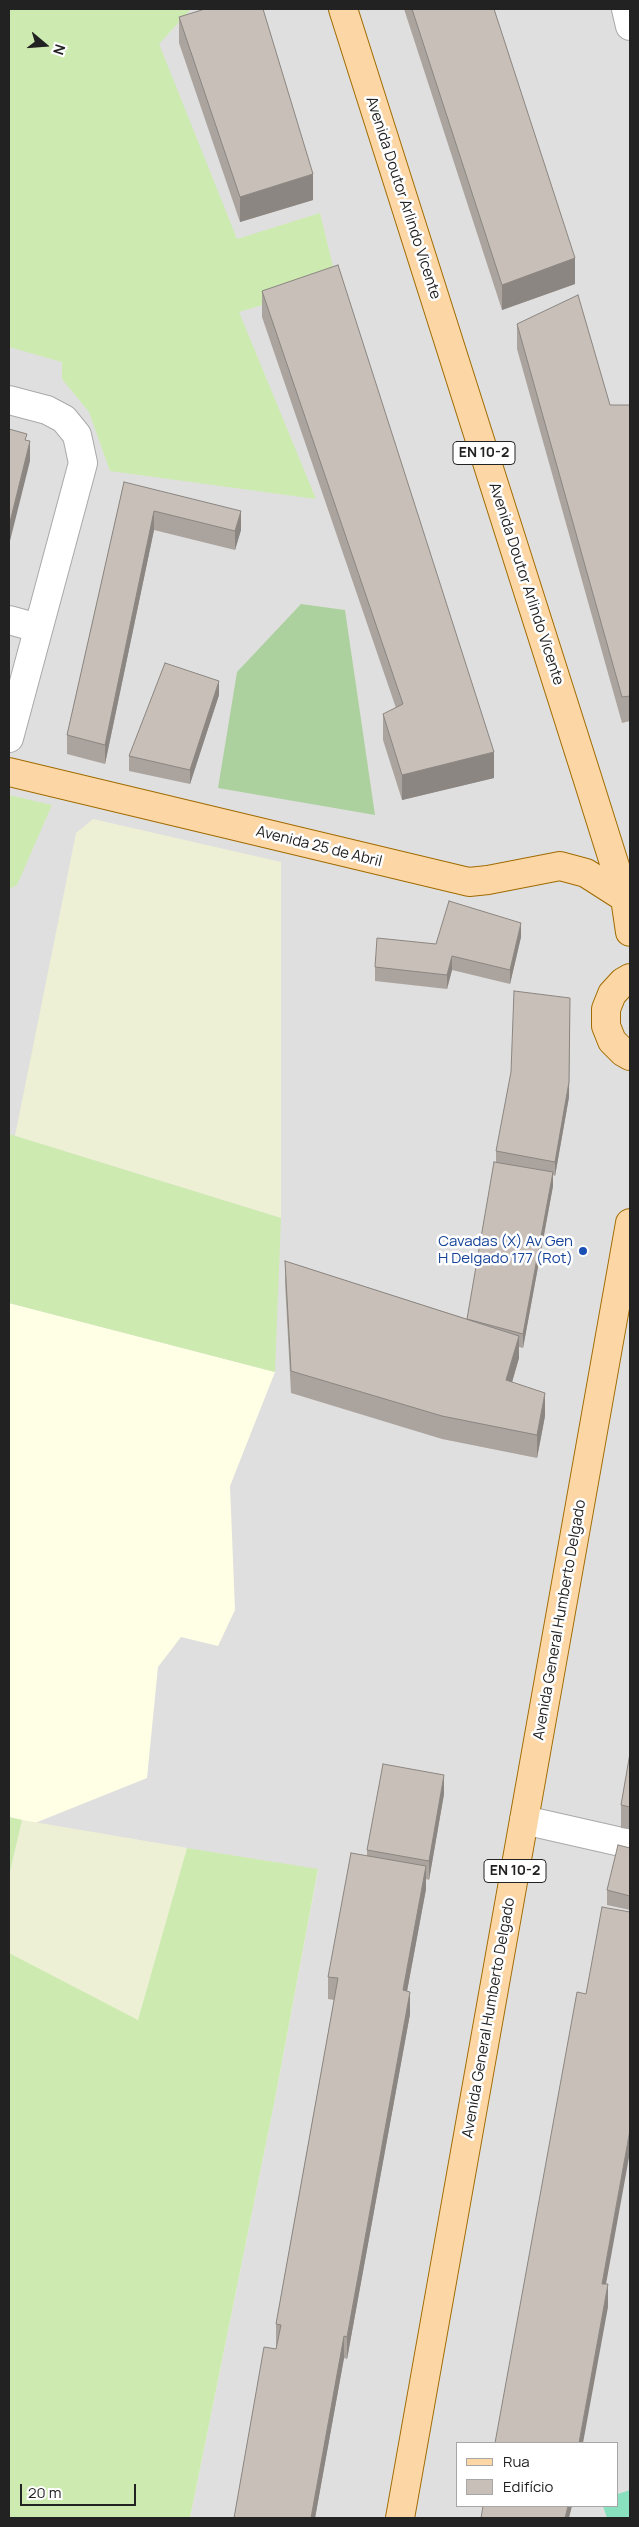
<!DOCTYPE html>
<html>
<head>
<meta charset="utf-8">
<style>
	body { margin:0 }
	#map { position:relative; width:639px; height:2527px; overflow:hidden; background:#f2efe9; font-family:Manrope,sans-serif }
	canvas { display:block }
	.frame { position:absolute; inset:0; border:10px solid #222; pointer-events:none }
	.legend { position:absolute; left:456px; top:2442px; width:162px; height:65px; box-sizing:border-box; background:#fff; border:1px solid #a7a7a7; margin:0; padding:6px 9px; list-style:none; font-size:15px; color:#222 }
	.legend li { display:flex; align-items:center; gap:10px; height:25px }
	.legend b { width:25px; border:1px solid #a7a7a7 }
	.north { position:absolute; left:20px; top:20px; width:50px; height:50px; -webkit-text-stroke:4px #fff; paint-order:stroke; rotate:108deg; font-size:14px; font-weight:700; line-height:20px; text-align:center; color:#222 }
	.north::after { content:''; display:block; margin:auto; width:18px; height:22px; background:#222; clip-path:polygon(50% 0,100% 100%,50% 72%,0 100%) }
	.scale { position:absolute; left:20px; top:2484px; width:116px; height:22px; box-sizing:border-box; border:2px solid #222; border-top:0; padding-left:6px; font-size:15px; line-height:18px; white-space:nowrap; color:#222; -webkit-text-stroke:4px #fff; paint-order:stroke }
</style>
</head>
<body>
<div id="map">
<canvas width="639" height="2527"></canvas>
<div class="frame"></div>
<ul class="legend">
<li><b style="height:6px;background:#fcd6a4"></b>Rua</li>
<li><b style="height:14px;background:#c7bfb8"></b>Edifício</li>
</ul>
<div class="north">N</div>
<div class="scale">20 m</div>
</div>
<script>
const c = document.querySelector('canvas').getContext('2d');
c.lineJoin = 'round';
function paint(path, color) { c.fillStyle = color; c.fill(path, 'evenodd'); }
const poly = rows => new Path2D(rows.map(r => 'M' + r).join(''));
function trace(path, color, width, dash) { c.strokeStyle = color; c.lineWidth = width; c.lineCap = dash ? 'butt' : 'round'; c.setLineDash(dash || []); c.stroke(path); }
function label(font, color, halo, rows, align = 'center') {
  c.font = font + ' Manrope,sans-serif'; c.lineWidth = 5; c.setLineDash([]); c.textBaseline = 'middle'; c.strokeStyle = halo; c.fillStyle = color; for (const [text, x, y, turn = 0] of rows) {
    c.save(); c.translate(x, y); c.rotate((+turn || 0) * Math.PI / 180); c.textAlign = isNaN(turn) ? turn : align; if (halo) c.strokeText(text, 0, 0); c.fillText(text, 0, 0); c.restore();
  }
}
paint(poly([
	[9,9,630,9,630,2518,190,2518,275,2099,318,1870,35,1823,9,1817],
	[458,2443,618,2443,618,2506,458,2506]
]), '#e0dfdf');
paint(poly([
	[9,1303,275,1372,230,1486,235,1610,218,1646,181,1637,158,1667,147,1778,35,1823,9,1817]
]), '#ffffe5');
paint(poly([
	[93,819,281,862,281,1218,15,1136,76,833],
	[22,1820,187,1848,138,2021,9,1953,9,1876]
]), '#eef0d5');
paint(poly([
	[9,9,191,9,159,44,237,239,320,213,337,283,239,312,316,499,110,471,89,412,62,379,62,362,9,347],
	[9,795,52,805,17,885,9,889],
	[9,1134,281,1218,275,1372,9,1303],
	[9,1817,22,1820,9,1876],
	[187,1848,318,1869,275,2099,190,2518,9,2518,9,1953,138,2020]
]), '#cdebb0');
paint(poly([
	[301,604,345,610,375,815,218,788,237,672]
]), '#add19e');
paint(poly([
	[630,2490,630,2518,607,2518,603,2506,618,2506,618,2494]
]), '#88e0be');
const minor = poly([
	[626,9,630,26],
	[9,400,47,410,64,419,77,435,83,463,9,738],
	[9,620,38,628],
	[524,1820,630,1844]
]);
const major = poly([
	[343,9,587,777,625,898,630,932],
	[9,772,469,882,488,880,560,866,586,873,625,898],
	[630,978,623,982,612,994,606,1009,606,1026,612,1041,623,1052,630,1056],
	[400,2518,630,1223]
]);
trace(minor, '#a9a9a9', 30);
trace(major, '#a06b00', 30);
trace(minor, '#fff', 28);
trace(major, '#fcd6a4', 28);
paint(poly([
	[404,9,494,9,575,284,502,310],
	[179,17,313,200,240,222,179,43],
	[262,291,494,778,402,800,383,740,383,714,396,708,262,317],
	[517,324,610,405,630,405,630,721,622,723,517,349],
	[124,482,241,530,235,550,154,530,105,764,67,754,67,735],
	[219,695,190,784,129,771,129,756],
	[521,937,510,984,452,970,447,989,375,981,375,967,436,944],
	[569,1097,555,1176,553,1175,553,1186,523,1348,519,1347,519,1358,512,1382,545,1416,537,1458,442,1439,291,1393,285,1283,285,1261,467,1319,496,1162,496,1151],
	[630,1753,630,1829,621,1828,621,1805],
	[444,1794,429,1880,426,1879,426,1889,407,1991,410,2014,347,2359,344,2358,315,2518,234,2518,277,2346,276,2346,276,2324,334,2000,328,1999,328,1977,367,1856,367,1850],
	[630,1848,630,1910,607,1905,607,1890]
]), '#aba49e');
paint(poly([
	[313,174,313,200,240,222,240,197],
	[575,258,575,284,502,310,502,285],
	[30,441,30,461,9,545,9,526],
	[154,511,154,530,105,764,105,745],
	[241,511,241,530,235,550,235,531],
	[219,681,219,695,190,784,190,770],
	[494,752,494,778,402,800,402,775],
	[521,923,521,937,510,984,510,970],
	[452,956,452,970,447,989,447,975],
	[570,998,569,1097,555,1176,555,1162],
	[553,1172,553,1186,523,1348,523,1334],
	[519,1336,519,1358,506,1403,506,1380],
	[545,1393,545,1416,537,1458,537,1435],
	[444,1775,444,1794,429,1880,429,1861],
	[426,1866,426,1889,403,2013,403,1990],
	[410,1992,410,2014,347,2359,347,2337],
	[630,2130,630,2152,602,2306,602,2284],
	[608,2284,608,2307,583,2443,579,2443],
	[344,2336,344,2358,315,2518,311,2518],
	[568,2506,572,2506,569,2518,565,2518]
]), '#8b8681');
const building = poly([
	[205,9,263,9,313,174,240,197,179,17,205,9],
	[412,9,494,9,575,258,502,285,412,9],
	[338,265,494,752,402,775,383,714,403,704,262,291,338,265],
	[578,295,610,405,630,405,630,696,622,697,517,324,578,295],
	[9,429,27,434,25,440,30,441,9,526,9,429],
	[124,482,241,511,235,531,154,511,105,745,67,735,124,482],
	[165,663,219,681,190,770,129,756,165,663],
	[449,901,521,923,510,970,452,956,447,975,375,967,377,938,436,944,449,901],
	[514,991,570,998,569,1082,555,1162,496,1151,511,1072,514,991],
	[494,1162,553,1172,523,1334,467,1319,494,1162],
	[285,1261,519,1336,506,1380,545,1393,537,1435,442,1416,291,1371,285,1261],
	[630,1753,630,1807,621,1805,630,1753],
	[383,1764,444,1775,429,1861,367,1850,383,1764],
	[618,1845,630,1848,630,1896,607,1890,618,1845],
	[351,1853,426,1866,403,1990,410,1992,347,2337,344,2336,311,2518,234,2518,264,2347,276,2349,281,2325,276,2324,338,1978,328,1977,351,1853],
	[602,1907,630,1912,630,2130,602,2284,608,2284,579,2443,495,2443,577,1992,586,1994,602,1907],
	[483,2506,568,2506,565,2518,481,2518,483,2506]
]);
paint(building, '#c7bfb8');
trace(building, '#8b8681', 1);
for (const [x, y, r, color] of [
	[583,1251,5,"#1a4fb4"]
]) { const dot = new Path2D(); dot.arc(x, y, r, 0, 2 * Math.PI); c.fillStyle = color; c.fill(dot); trace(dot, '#fff', 2); }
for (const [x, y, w] of [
	[484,453,62],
	[515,1871,62]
]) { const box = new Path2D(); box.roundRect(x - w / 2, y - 11.5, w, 23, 4); c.fillStyle = '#fff'; c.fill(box); trace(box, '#222', 1); }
label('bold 14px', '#222', null, [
	["EN 10-2",484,453],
	["EN 10-2",515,1871]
]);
label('15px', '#222', '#fff', [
	["Avenida Doutor Arlindo Vicente",403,198,72],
	["Avenida Doutor Arlindo Vicente",526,584,72],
	["Avenida 25 de Abril",319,847,14],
	["Avenida General Humberto Delgado",560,1620,-80],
	["Avenida General Humberto Delgado",489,2018,-80]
]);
label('15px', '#164399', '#fff', [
	["Cavadas (X) Av Gen",573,1242],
	["H Delgado 177 (Rot)",573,1259]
], 'right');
</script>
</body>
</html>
